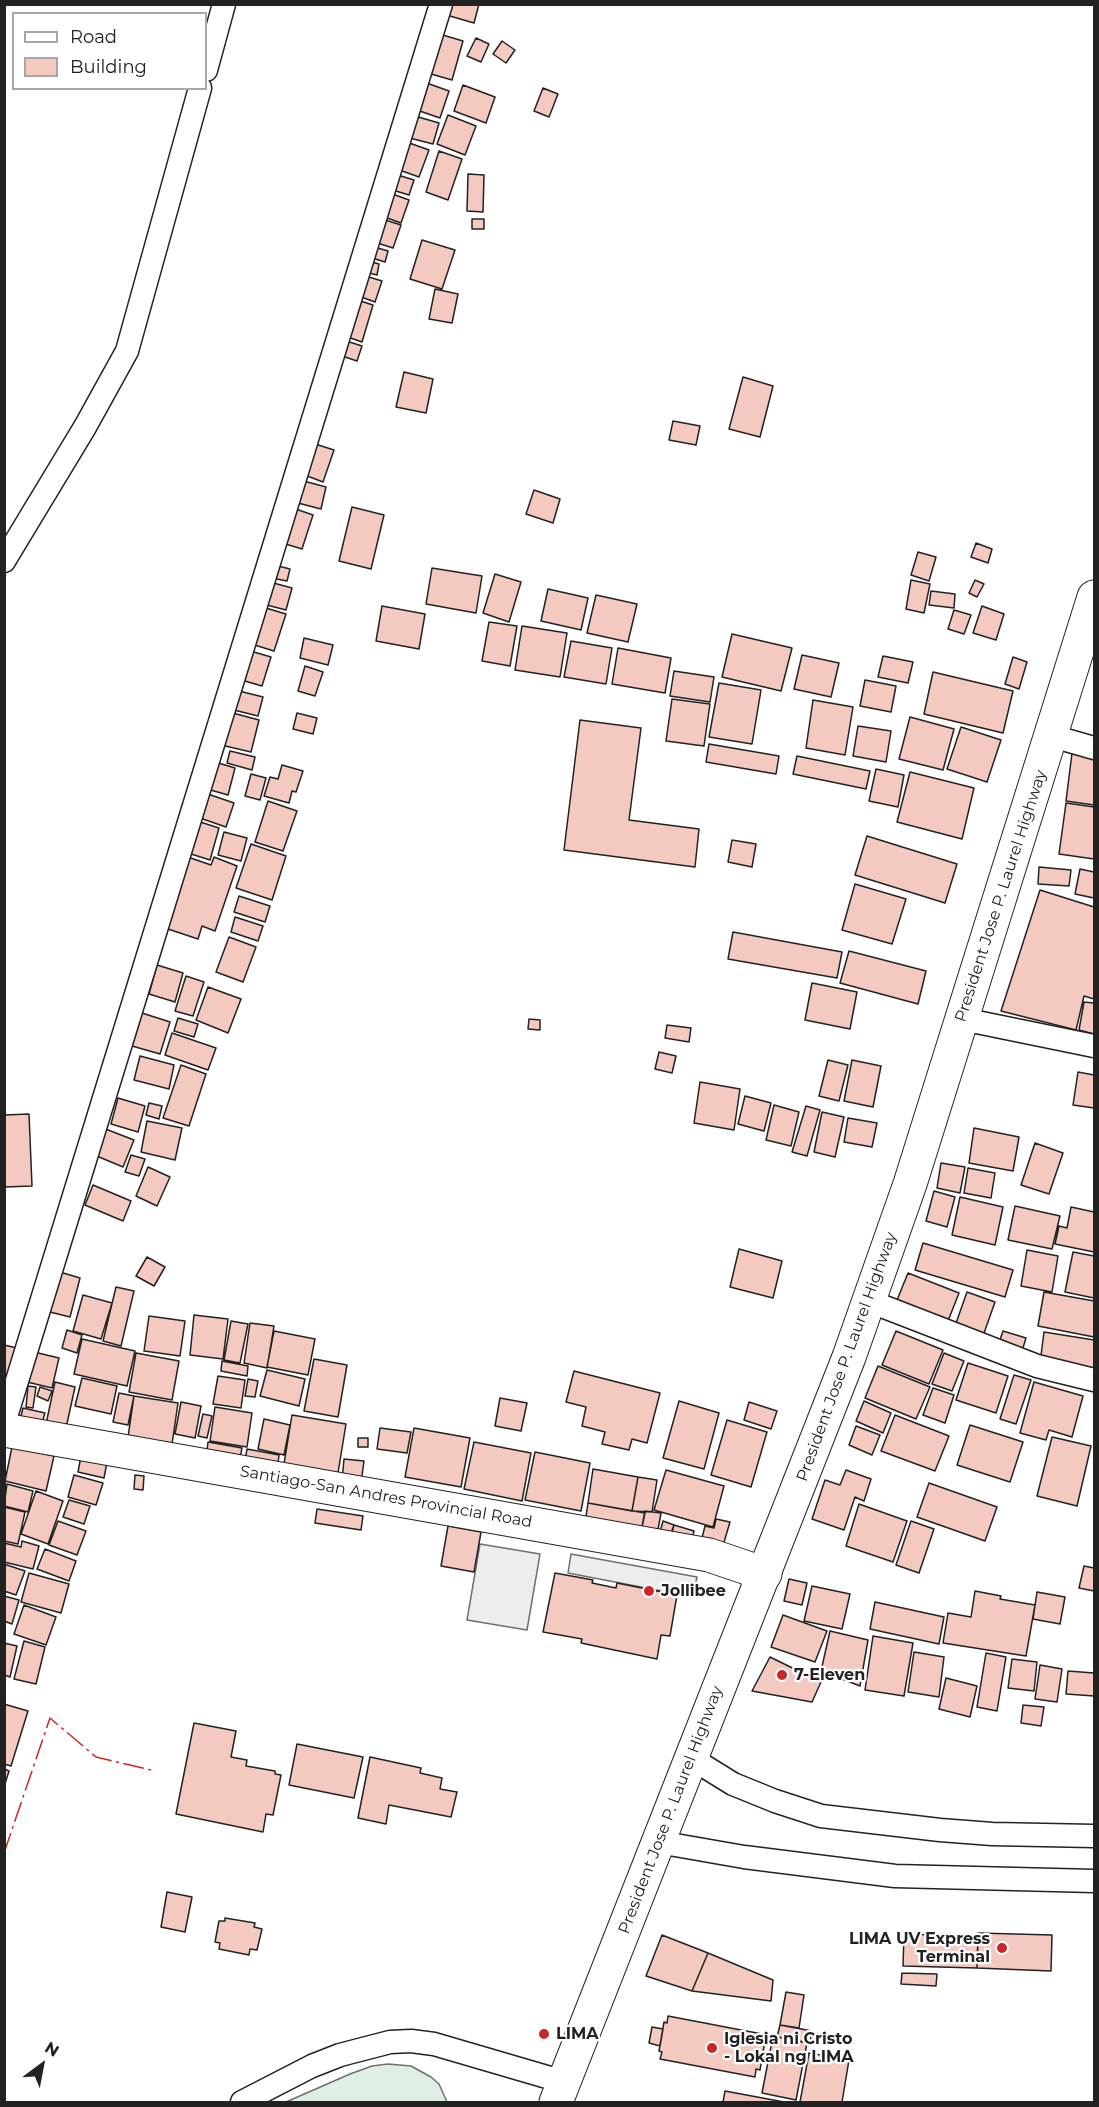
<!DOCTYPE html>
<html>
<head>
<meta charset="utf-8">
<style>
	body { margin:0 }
	#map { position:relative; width:1099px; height:2107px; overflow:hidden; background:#fff; font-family:Montserrat,sans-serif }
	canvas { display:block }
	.frame { position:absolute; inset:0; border:6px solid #222; pointer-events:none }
	.legend { position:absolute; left:12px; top:12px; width:195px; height:78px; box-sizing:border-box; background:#fff; border:2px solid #a7a7a7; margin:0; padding:8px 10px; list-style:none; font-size:18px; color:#222 }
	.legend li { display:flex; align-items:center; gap:12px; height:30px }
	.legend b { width:30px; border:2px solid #a7a7a7 }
	.north { position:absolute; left:12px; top:2035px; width:60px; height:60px; -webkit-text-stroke:4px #fff; paint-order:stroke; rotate:32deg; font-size:16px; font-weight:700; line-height:24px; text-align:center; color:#222 }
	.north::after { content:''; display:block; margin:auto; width:21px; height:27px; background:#222; clip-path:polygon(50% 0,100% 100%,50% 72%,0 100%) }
</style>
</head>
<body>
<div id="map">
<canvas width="1099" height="2107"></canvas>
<div class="frame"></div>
<ul class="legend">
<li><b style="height:8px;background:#fff"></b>Road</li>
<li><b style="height:16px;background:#f3c9c0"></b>Building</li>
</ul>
<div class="north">N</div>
</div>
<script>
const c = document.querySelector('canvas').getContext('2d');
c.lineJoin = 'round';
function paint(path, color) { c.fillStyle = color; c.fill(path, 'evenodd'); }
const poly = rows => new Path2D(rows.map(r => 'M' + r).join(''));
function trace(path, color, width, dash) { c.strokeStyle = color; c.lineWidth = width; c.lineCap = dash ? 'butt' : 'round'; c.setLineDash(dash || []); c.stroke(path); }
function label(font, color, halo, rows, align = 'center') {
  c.font = font + ' Montserrat,sans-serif'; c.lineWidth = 4.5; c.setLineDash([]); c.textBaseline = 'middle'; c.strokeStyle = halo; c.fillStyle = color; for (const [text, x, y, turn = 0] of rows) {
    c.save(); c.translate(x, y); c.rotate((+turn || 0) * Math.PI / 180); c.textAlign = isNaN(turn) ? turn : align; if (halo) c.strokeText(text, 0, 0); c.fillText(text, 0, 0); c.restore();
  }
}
const green = poly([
	[388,2064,411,2066,431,2077,439,2084,447,2102,286,2102,350,2074,372,2066,388,2064]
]);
paint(green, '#e0efe3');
trace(green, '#6f6f6f', 1.5);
const parking = poly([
	[480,1544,540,1554,527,1630,467,1620,480,1544],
	[571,1554,697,1577,693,1597,568,1573,571,1554]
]);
paint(parking, '#ededed');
trace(parking, '#6f6f6f', 1.5);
const building = poly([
	[445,4,479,4,474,23,443,14,445,4],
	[436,33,463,41,452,80,424,72,436,33],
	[476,38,489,44,481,62,467,56,476,38],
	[502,41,515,50,506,63,493,54,502,41],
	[421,81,449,91,440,118,411,108,421,81],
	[463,85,495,97,486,123,454,111,463,85],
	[543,88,558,94,549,117,534,111,543,88],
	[408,114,439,123,433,144,402,136,408,114],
	[448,115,476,126,465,155,437,144,448,115],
	[401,140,429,150,419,177,391,167,401,140],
	[439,151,462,159,448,200,426,192,439,151],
	[391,173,414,180,409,195,386,188,391,173],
	[468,174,484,175,483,212,467,211,468,174],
	[387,192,409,200,401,223,379,215,387,192],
	[379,218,401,225,393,248,371,241,379,218],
	[472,219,484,219,484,229,472,229,472,219],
	[422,240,455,250,442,289,410,279,422,240],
	[371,246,388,251,385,262,369,257,371,246],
	[364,260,379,264,377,275,361,271,364,260],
	[359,274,382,281,375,302,353,294,359,274],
	[435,289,458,294,452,323,429,319,435,289],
	[354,299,373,305,362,342,342,335,354,299],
	[340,339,362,346,357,361,336,354,340,339],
	[404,372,433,379,426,413,396,407,404,372],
	[743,377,773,386,760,437,729,429,743,377],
	[673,421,700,426,696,445,669,440,673,421],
	[312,443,334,450,323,482,302,474,312,443],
	[300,480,326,487,321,509,294,502,300,480],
	[534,490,560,499,553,523,526,514,534,490],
	[290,507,313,515,302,549,279,542,290,507],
	[352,507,384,515,371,569,339,561,352,507],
	[976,543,992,549,988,563,971,557,976,543],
	[918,552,936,557,929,581,911,575,918,552],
	[270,564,290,569,287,581,267,577,270,564],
	[432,568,482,576,476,613,426,604,432,568],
	[495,574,521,582,509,622,483,613,495,574],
	[911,580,930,584,924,613,906,609,911,580],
	[975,580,984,584,977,597,969,593,975,580],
	[266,581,292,588,286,610,259,603,266,581],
	[548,589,588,598,581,630,541,621,548,589],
	[931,591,955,594,954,608,929,605,931,591],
	[596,595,637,604,628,642,587,633,596,595],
	[259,606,286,614,274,651,248,643,259,606],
	[382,606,425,614,419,649,376,641,382,606],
	[982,606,1004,614,996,640,973,633,982,606],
	[954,610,971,615,964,634,948,629,954,610],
	[489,622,517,626,510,666,482,661,489,622],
	[522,626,567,633,560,677,515,670,522,626],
	[732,634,792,648,781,691,722,677,732,634],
	[304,638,333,645,328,665,300,658,304,638],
	[571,641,612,648,606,684,564,677,571,641],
	[618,648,671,658,665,693,612,684,618,648],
	[247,650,271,657,262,686,238,679,247,650],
	[802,655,839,663,831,697,794,689,802,655],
	[883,656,913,662,908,683,878,677,883,656],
	[1013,657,1027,662,1019,689,1005,684,1013,657],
	[305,666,323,672,315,696,298,691,305,666],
	[674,671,714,677,710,702,670,696,674,671],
	[933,672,1013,691,1003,733,924,714,933,672],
	[865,680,896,686,891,712,860,706,865,680],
	[719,683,761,690,752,744,709,737,719,683],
	[235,690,263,697,258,716,230,709,235,690],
	[672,699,710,704,704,746,666,741,672,699],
	[813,700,853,707,845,755,806,748,813,700],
	[229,712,259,720,251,752,221,745,229,712],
	[297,713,317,718,313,734,293,729,297,713],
	[910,717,954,729,943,770,899,759,910,717],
	[580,720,641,728,629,820,699,829,695,867,564,850,580,720],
	[858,726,891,731,886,762,853,756,858,726],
	[961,727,1001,740,987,782,947,769,961,727],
	[709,744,779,756,776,774,706,762,709,744],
	[230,751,255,757,252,770,227,763,230,751],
	[1072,753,1094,756,1094,805,1066,801,1072,753],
	[797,756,870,771,866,789,793,774,797,756],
	[215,762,235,768,228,795,207,789,215,762],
	[282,765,303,771,296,792,292,791,289,803,264,796,270,777,278,779,282,765],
	[876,769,904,775,898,807,869,801,876,769],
	[910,772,974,788,962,839,897,822,910,772],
	[251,774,266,778,260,800,245,796,251,774],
	[205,793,234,803,226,827,197,817,205,793],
	[268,801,297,811,283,851,255,842,268,801],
	[1066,803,1094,807,1094,859,1059,854,1066,803],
	[197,821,219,828,210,860,188,853,197,821],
	[224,832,247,838,241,861,218,855,224,832],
	[867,836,957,864,945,903,855,875,867,836],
	[732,840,756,844,752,867,728,862,732,840],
	[251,844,286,856,272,900,236,888,251,844],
	[185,856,211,865,214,857,237,866,215,931,202,926,198,939,162,927,185,856],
	[1039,867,1071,870,1069,886,1038,884,1039,867],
	[1080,869,1094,872,1094,898,1075,894,1080,869],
	[855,884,906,899,892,944,842,930,855,884],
	[1040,890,1094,907,1094,999,1084,996,1076,1030,1001,1011,1040,890],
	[239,896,270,906,265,922,234,912,239,896],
	[235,917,263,926,258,941,231,932,235,917],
	[733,932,842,952,837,978,728,959,733,932],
	[229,937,256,947,243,982,216,972,229,937],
	[849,951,926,971,918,1004,840,983,849,951],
	[157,965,183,973,175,1002,149,994,157,965],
	[186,976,204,982,193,1016,175,1011,186,976],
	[812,983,857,992,850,1029,805,1020,812,983],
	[208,987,241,999,228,1033,196,1020,208,987],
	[1084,1002,1094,1003,1094,1034,1079,1030,1084,1002],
	[142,1013,170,1022,160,1054,132,1046,142,1013],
	[178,1018,198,1024,194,1037,174,1031,178,1018],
	[529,1019,540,1020,540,1030,528,1029,529,1019],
	[667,1025,691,1028,689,1042,665,1038,667,1025],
	[172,1033,216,1048,208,1070,165,1055,172,1033],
	[659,1052,676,1056,672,1073,655,1069,659,1052],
	[140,1056,174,1065,169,1089,134,1080,140,1056],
	[828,1060,848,1065,839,1101,819,1096,828,1060],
	[852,1060,881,1066,873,1107,844,1101,852,1060],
	[181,1065,206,1074,189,1126,163,1118,181,1065],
	[1078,1072,1094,1075,1094,1108,1073,1105,1078,1072],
	[700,1082,740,1089,734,1130,694,1123,700,1082],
	[745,1096,771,1103,764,1131,738,1124,745,1096],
	[118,1098,145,1106,138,1132,111,1124,118,1098],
	[149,1103,162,1106,159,1119,146,1115,149,1103],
	[774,1105,799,1112,791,1146,766,1140,774,1105],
	[806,1106,820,1110,807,1156,792,1152,806,1106],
	[822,1112,844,1117,835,1157,814,1152,822,1112],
	[29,1114,32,1186,4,1187,4,1115,29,1114],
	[848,1118,877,1123,872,1147,844,1142,848,1118],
	[147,1121,182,1128,175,1160,141,1152,147,1121],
	[103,1128,134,1140,123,1167,92,1154,103,1128],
	[974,1128,1019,1137,1013,1171,969,1163,974,1128],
	[1035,1143,1063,1153,1049,1194,1021,1185,1035,1143],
	[131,1155,145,1159,139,1176,125,1172,131,1155],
	[941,1163,965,1167,960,1193,937,1188,941,1163],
	[148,1167,170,1177,157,1206,136,1196,148,1167],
	[968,1168,995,1173,991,1198,964,1193,968,1168],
	[93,1185,131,1201,123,1221,85,1205,93,1185],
	[934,1191,955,1197,947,1227,926,1221,934,1191],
	[960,1197,1003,1207,995,1245,952,1235,960,1197],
	[1015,1206,1060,1216,1052,1249,1008,1240,1015,1206],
	[1071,1207,1094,1212,1094,1252,1055,1244,1059,1226,1067,1228,1071,1207],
	[923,1243,1013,1270,1005,1297,915,1270,923,1243],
	[739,1249,782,1261,773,1298,730,1287,739,1249],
	[1027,1250,1058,1256,1052,1292,1021,1286,1027,1250],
	[1073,1252,1094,1256,1094,1298,1065,1292,1073,1252],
	[147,1257,165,1267,154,1286,136,1276,147,1257],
	[60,1272,80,1278,70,1317,50,1312,60,1272],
	[908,1273,959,1293,946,1326,895,1305,908,1273],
	[116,1287,134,1291,121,1346,103,1341,116,1287],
	[967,1292,995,1302,983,1336,955,1326,967,1292],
	[1044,1292,1094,1301,1094,1337,1038,1326,1044,1292],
	[83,1295,112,1303,101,1339,73,1331,83,1295],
	[194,1315,228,1319,223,1359,190,1355,194,1315],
	[149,1316,185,1321,180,1356,144,1351,149,1316],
	[231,1321,248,1324,240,1363,224,1360,231,1321],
	[250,1323,274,1326,267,1368,244,1363,250,1323],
	[67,1330,82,1335,77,1353,62,1348,67,1330],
	[274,1331,315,1339,308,1375,267,1367,274,1331],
	[896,1331,943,1350,929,1384,882,1365,896,1331],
	[1003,1331,1026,1338,1022,1351,999,1343,1003,1331],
	[1044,1332,1094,1340,1094,1372,1040,1363,1044,1332],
	[82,1339,135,1351,127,1386,74,1374,82,1339],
	[4,1345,17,1348,4,1401,4,1345],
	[34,1352,59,1358,52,1388,27,1382,34,1352],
	[136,1353,179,1361,172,1400,129,1392,136,1353],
	[944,1353,964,1361,952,1391,932,1384,944,1353],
	[314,1359,347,1365,338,1417,304,1411,314,1359],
	[222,1361,248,1366,247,1376,221,1371,222,1361],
	[968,1363,1008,1376,996,1413,956,1400,968,1363],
	[878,1366,930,1387,916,1419,865,1398,878,1366],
	[267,1370,305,1379,299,1406,260,1396,267,1370],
	[574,1371,660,1393,647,1443,632,1439,629,1450,602,1444,605,1432,582,1426,586,1407,566,1402,574,1371],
	[1014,1375,1031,1380,1016,1424,1000,1419,1014,1375],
	[218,1376,245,1380,241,1408,213,1404,218,1376],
	[82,1378,117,1386,111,1414,75,1406,82,1378],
	[248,1379,258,1381,255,1397,245,1396,248,1379],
	[55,1382,75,1387,66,1428,46,1424,55,1382],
	[1034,1382,1083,1396,1072,1437,1049,1430,1046,1440,1020,1433,1034,1382],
	[28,1386,36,1387,33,1408,26,1407,28,1386],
	[40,1387,52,1391,48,1401,37,1396,40,1387],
	[933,1388,954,1395,945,1423,923,1415,933,1388],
	[119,1393,134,1396,128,1425,113,1422,119,1393],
	[134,1396,178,1403,171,1451,127,1444,134,1396],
	[500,1398,527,1403,521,1431,495,1426,500,1398],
	[679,1401,719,1413,704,1469,663,1458,679,1401],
	[864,1401,891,1413,883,1433,856,1421,864,1401],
	[181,1402,201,1406,195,1438,175,1434,181,1402],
	[749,1402,777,1411,771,1429,744,1420,749,1402],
	[215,1407,252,1413,247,1447,210,1441,215,1407],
	[23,1408,45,1413,39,1433,18,1428,23,1408],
	[203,1414,212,1416,207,1438,198,1436,203,1414],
	[292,1415,346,1424,337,1479,283,1470,292,1415],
	[895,1415,949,1436,935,1471,881,1451,895,1415],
	[264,1419,290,1425,284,1455,258,1449,264,1419],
	[727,1420,767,1432,751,1487,711,1475,727,1420],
	[970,1425,1023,1442,1010,1482,957,1465,970,1425],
	[856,1426,880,1435,872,1455,849,1445,856,1426],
	[380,1428,411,1432,407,1453,377,1449,380,1428],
	[414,1428,470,1438,461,1487,405,1477,414,1428],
	[1052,1437,1091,1446,1077,1506,1037,1496,1052,1437],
	[358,1438,368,1438,368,1447,358,1447,358,1438],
	[208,1442,242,1448,239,1464,206,1458,208,1442],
	[474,1442,531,1453,522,1501,464,1489,474,1442],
	[12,1447,54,1456,46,1491,5,1481,12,1447],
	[247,1449,279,1455,277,1471,244,1466,247,1449],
	[535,1452,590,1463,581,1511,525,1500,535,1452],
	[81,1456,107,1462,104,1478,78,1472,81,1456],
	[344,1459,364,1461,361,1483,342,1481,344,1459],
	[593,1469,638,1477,632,1511,588,1503,593,1469],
	[666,1470,724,1486,713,1527,654,1510,666,1470],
	[846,1470,871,1479,864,1501,855,1497,844,1530,812,1519,825,1480,840,1485,846,1470],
	[74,1475,103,1483,96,1505,68,1497,74,1475],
	[135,1475,144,1476,143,1490,134,1489,135,1475],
	[638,1477,657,1480,652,1512,632,1511,638,1477],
	[929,1483,997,1507,985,1541,917,1517,929,1483],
	[7,1484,33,1491,28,1512,4,1506,7,1484],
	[36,1491,63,1501,48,1544,21,1534,36,1491],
	[69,1500,90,1506,84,1524,63,1517,69,1500],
	[588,1503,645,1513,641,1532,585,1523,588,1503],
	[859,1504,907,1521,893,1562,846,1546,859,1504],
	[4,1507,25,1512,18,1544,4,1541,4,1507],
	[317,1509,363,1516,361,1530,315,1523,317,1509],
	[645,1511,661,1513,657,1535,641,1532,645,1511],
	[716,1519,730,1522,722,1549,701,1542,705,1526,714,1528,716,1519],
	[58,1521,86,1531,77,1555,49,1545,58,1521],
	[663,1521,674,1525,671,1536,660,1532,663,1521],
	[911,1521,934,1529,919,1573,896,1565,911,1521],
	[674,1525,694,1531,692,1539,671,1533,674,1525],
	[448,1526,481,1532,474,1572,441,1566,448,1526],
	[22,1541,39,1546,33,1569,4,1562,4,1543,21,1547,22,1541],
	[45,1549,76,1561,69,1581,37,1569,45,1549],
	[4,1564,25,1571,16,1595,4,1591,4,1564],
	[1084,1566,1094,1568,1094,1591,1079,1588,1084,1566],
	[29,1573,69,1584,61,1613,21,1602,29,1573],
	[555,1573,593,1580,592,1583,616,1588,617,1583,677,1595,670,1636,661,1635,657,1659,581,1643,582,1639,543,1632,555,1573],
	[789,1579,807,1583,802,1605,784,1601,789,1579],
	[812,1586,850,1594,842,1629,804,1621,812,1586],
	[975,1591,1001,1596,1000,1599,1035,1605,1026,1656,943,1643,948,1613,971,1617,975,1591],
	[1037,1592,1065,1597,1060,1624,1033,1619,1037,1592],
	[4,1596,19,1600,12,1624,4,1621,4,1596],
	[875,1602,944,1617,939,1644,870,1629,875,1602],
	[24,1605,56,1617,46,1645,14,1634,24,1605],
	[783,1615,827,1631,815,1662,771,1647,783,1615],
	[830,1631,868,1640,860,1686,821,1671,830,1631],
	[873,1636,913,1643,904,1696,865,1690,873,1636],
	[24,1641,45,1647,36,1684,14,1679,24,1641],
	[4,1643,17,1646,10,1677,4,1675,4,1643],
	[914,1652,944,1657,939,1697,908,1692,914,1652],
	[986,1653,1006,1657,997,1711,977,1707,986,1653],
	[770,1657,821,1682,812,1702,752,1691,770,1657],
	[1012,1659,1037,1662,1034,1691,1008,1688,1012,1659],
	[1040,1665,1062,1669,1057,1702,1035,1699,1040,1665],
	[1068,1671,1094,1673,1094,1696,1066,1694,1068,1671],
	[946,1678,977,1686,970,1717,939,1709,946,1678],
	[4,1704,28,1711,11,1766,4,1764,4,1704],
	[1023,1705,1044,1707,1041,1726,1021,1723,1023,1705],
	[194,1723,236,1731,231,1757,247,1760,246,1766,275,1771,275,1774,281,1775,273,1815,266,1814,263,1832,176,1814,194,1723],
	[297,1744,363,1757,354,1798,289,1785,297,1744],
	[370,1757,421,1768,420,1773,442,1778,440,1789,457,1792,451,1817,389,1805,386,1824,358,1818,370,1757],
	[4,1769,9,1771,4,1787,4,1769],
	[167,1892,192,1897,185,1932,161,1927,167,1892],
	[225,1918,255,1923,254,1927,262,1929,257,1950,250,1949,249,1955,219,1949,220,1943,215,1942,219,1921,225,1921,225,1918],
	[978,1933,1052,1935,1051,1971,977,1968,978,1933],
	[904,1934,935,1935,934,1941,978,1943,977,1968,903,1966,904,1934],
	[662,1935,708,1953,692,1991,646,1976,662,1935],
	[708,1953,773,1980,771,2001,692,1991,708,1953],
	[902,1973,937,1974,936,1986,901,1984,902,1973],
	[786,1992,804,1995,799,2028,780,2025,786,1992],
	[668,2016,762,2034,761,2040,765,2041,760,2070,756,2069,755,2077,660,2059,662,2052,659,2051,664,2022,667,2023,668,2016],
	[780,2025,812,2031,810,2043,777,2037,780,2025],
	[652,2027,663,2029,660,2046,649,2043,652,2027],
	[773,2036,807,2043,796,2100,762,2093,773,2036],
	[809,2053,849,2060,842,2102,800,2102,809,2053],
	[725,2091,784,2102,723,2102,725,2091]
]);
paint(building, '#f3c9c0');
trace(building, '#222', 1.5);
const street = poly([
	[206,70,224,4],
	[4,561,85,427,127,351,200,88],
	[1052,736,1094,748],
	[962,1019,1094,1046],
	[869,1301,1037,1366,1094,1380],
	[4,1423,441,4],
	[691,1758,733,1784,775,1801,821,1816,940,1830,992,1834,1094,1836],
	[658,1842,744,1857,895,1876,1094,1881],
	[242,2102,312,2066,340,2055,390,2042,411,2041,434,2044,564,2082]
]);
const secondary = poly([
	[4,1430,709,1555,765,1574]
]);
const highway = poly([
	[556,2102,849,1357,910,1184,1094,597]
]);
trace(street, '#222', 25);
trace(secondary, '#222', 35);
trace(highway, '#222', 35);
trace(street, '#fff', 22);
trace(secondary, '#fff', 33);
trace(highway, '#fff', 33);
trace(poly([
	[4,1853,50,1718,96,1757,155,1771]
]), '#c62828', 1.5, [21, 4.5, 3, 4.5]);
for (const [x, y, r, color] of [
	[649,1591,6,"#c62828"],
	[782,1675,6,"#c62828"],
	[1002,1948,6,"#c62828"],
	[544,2034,6,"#c62828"],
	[712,2048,6,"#c62828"]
]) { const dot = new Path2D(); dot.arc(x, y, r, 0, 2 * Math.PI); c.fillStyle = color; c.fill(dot); trace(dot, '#fff', 2); }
label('16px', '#222', '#fff', [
	["President Jose P. Laurel Highway",1001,896,-72],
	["President Jose P. Laurel Highway",847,1357,-70],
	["Santiago-San Andres Provincial Road",386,1497,10],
	["President Jose P. Laurel Highway",671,1810,-69]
]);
label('bold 16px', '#222', '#fff', [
	["Jollibee",661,1591],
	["7-Eleven",794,1675],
	["LIMA UV Express",990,1939,"right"],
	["Terminal",990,1957,"right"],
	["LIMA",556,2034],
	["Iglesia ni Cristo",724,2039],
	["- Lokal ng LIMA",724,2057]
], 'left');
</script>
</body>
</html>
